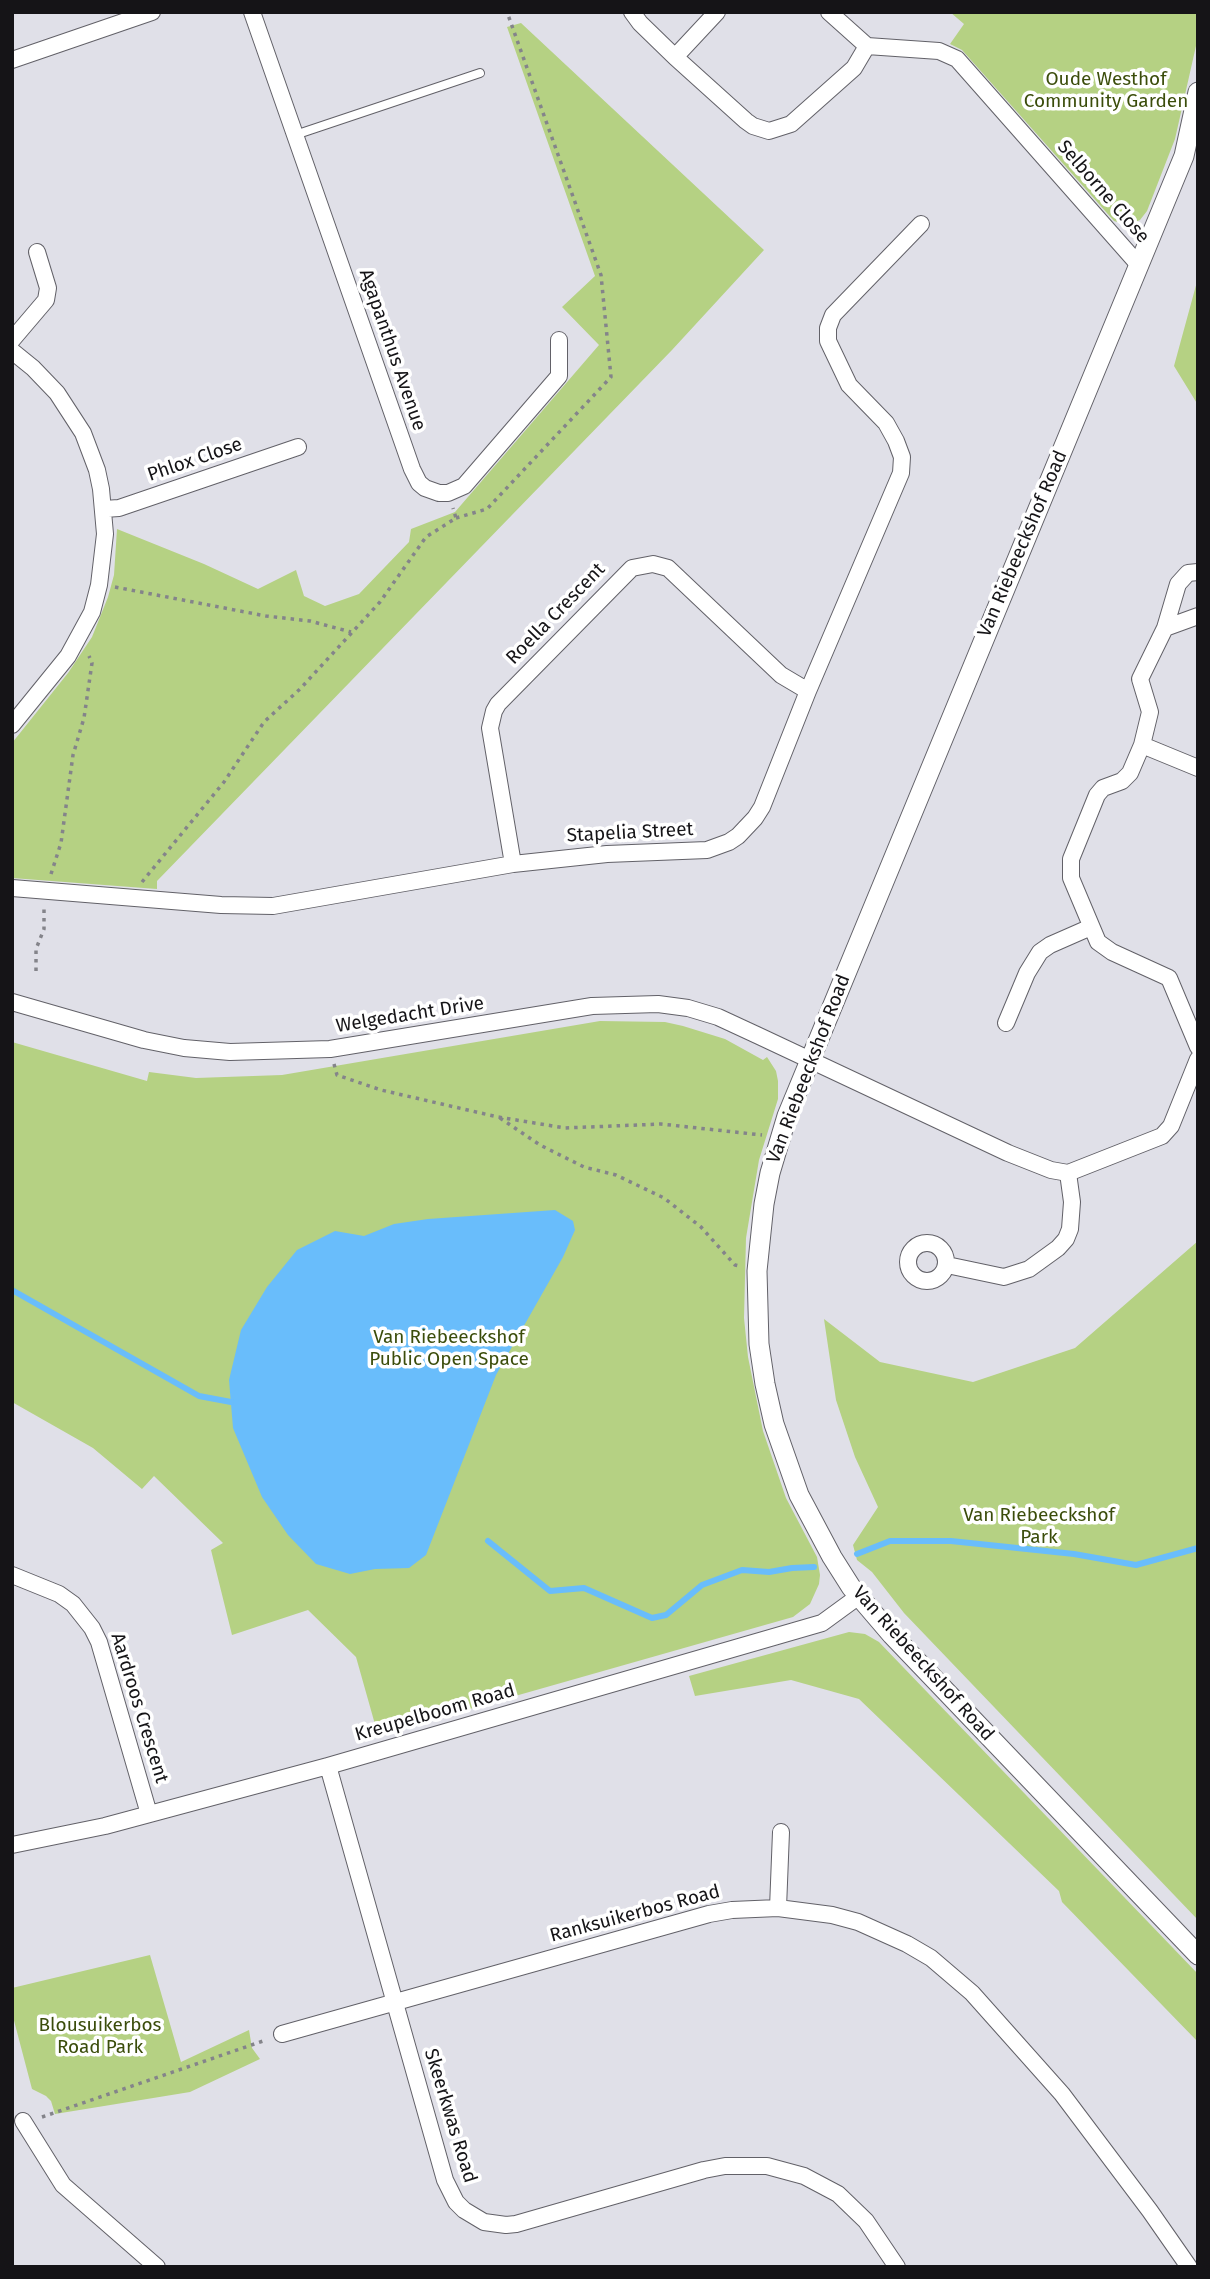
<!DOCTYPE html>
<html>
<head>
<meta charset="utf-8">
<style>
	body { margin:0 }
	#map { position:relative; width:1210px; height:2279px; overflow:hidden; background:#e0e0e8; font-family:"Fira Sans",sans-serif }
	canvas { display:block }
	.frame { position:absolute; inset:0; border:14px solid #151417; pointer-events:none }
</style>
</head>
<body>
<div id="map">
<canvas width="1210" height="2279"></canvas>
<div class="frame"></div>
</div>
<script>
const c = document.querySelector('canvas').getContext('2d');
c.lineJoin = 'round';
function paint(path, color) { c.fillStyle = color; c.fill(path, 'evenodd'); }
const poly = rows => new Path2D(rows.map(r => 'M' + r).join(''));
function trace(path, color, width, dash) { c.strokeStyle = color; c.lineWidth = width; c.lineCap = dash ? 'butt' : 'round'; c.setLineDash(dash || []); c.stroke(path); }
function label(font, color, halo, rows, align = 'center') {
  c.font = font + ' "Fira Sans",sans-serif'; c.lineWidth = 7; c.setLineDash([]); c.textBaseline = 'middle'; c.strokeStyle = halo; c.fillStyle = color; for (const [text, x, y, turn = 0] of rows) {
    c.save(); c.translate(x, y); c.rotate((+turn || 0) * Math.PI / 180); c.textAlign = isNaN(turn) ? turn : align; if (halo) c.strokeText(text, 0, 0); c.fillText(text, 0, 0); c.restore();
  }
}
paint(poly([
	[950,12,1198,12,1198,37,1175,139,1147,211,1140,220,1128,225,1114,221,962,50,950,44,964,24],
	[521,23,764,250,672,350,157,881,157,889,12,878,12,743,68,673,92,637,108,597,114,575,117,529,204,564,258,589,296,570,304,596,325,606,359,594,409,542,411,529,455,512,599,345,562,307,595,276,507,27],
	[1198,278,1198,405,1174,366],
	[600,1021,665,1022,683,1026,725,1039,763,1060,767,1057,776,1071,778,1081,778,1099,759,1160,746,1238,744,1318,748,1357,763,1431,786,1498,817,1557,820,1575,819,1584,810,1604,793,1617,378,1735,356,1657,308,1610,232,1635,211,1550,223,1543,154,1476,142,1489,93,1448,12,1402,12,1042,147,1081,149,1072,196,1078,282,1075],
	[1198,1241,1198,1920,904,1613,872,1572,857,1560,853,1545,878,1507,855,1457,836,1400,824,1319,880,1362,973,1382,1075,1348],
	[849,1632,865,1634,879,1642,1198,1974,1198,2042,1062,1902,1059,1891,859,1699,791,1680,695,1696,689,1676],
	[150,1955,181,2062,249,2030,252,2048,260,2059,190,2092,55,2114,51,2101,46,2096,32,2089,12,2013,12,1988]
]), '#b5d183');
paint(poly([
	[555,1210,573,1221,575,1230,563,1257,496,1375,426,1555,409,1568,375,1569,350,1574,316,1564,288,1535,262,1497,233,1428,229,1380,241,1330,267,1287,297,1250,335,1231,364,1236,394,1224,428,1219]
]), '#69bdfb');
trace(poly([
	[12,1290,199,1396,231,1402],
	[488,1541,550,1591,584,1588,652,1618,666,1615,702,1585,742,1570,769,1572,792,1568,814,1567],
	[857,1554,890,1541,951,1541,1074,1554,1136,1565,1198,1548]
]), '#69bdfb', 6);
const service = poly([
	[295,135,480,73]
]);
const minor = poly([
	[252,12,412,469,419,483,425,488,439,493,448,493,464,486,559,376,559,340],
	[632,12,640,23,675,57,746,121,753,126,769,131,791,124,854,68,867,46],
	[829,12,867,46,939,51,957,59,1138,264],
	[675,57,717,12],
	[12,60,152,12],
	[12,340,46,300,48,288,37,252],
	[12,351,33,368,57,393,83,433,97,470,101,489,105,534,99,585,92,612,68,656,12,725],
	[104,509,119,508,298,447],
	[1198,572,1188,573,1178,584,1165,628,1140,679,1150,712,1142,745,1130,773,1122,781,1103,788,1097,795,1071,859,1071,878,1098,942,1112,952,1169,978,1198,1047],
	[1165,628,1198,616],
	[1142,745,1198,768],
	[513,864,490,728,494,711,498,704,632,568,653,564,668,568,781,675,808,691],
	[12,888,221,905,273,906,513,864,607,854,707,850,729,842,738,836,755,818,762,807,808,691,901,473,902,457,896,441,886,423,849,385,828,341,828,328,833,315,921,224],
	[12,1002,144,1040,184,1048,230,1052,330,1049,592,1006,658,1004,688,1008,718,1017,759,1036,1008,1153,1051,1170,1068,1173,1162,1136,1171,1126,1198,1059],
	[1006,1023,1027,973,1040,952,1050,945,1091,927],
	'908 1262a19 19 0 1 1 38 0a19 19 0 1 1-38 0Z',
	[947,1265,1004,1277,1029,1269,1058,1248,1066,1239,1070,1229,1072,1202,1068,1173],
	[12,1575,59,1594,73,1604,92,1628,99,1642,149,1814],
	[328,1766,445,2180,456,2202,464,2210,484,2222,506,2225,516,2224,704,2170,725,2166,767,2166,804,2176,838,2194,866,2221,897,2267],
	[12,1845,105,1826,328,1766,822,1623,859,1596],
	[778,1908,781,1832],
	[282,2034,709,1914,732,1910,778,1908,832,1915,858,1922,907,1944,931,1958,972,1993,1062,2094,1150,2211,1189,2267],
	[23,2121,63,2185,157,2267]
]);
const tertiary = poly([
	[1198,92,1184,156,787,1116,770,1173,764,1204,757,1271,759,1344,765,1384,774,1424,799,1495,832,1557,851,1587,892,1635,1198,1955]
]);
trace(service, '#626168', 10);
trace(minor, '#626168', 18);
trace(tertiary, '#626168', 21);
trace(poly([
	[456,518,487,509,611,377,601,275,507,12],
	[115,587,266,616,310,621,351,632],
	[51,874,61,843,73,755,84,718,92,663,89,656],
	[142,882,224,782,264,722,300,689,380,602,426,537,456,518,453,508],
	[36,971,36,949,44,929,44,908],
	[334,1064,337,1075,381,1090,498,1117,565,1128,661,1124,762,1135],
	[500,1118,540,1145,584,1167,616,1175,664,1198,701,1227,735,1265,739,1266],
	[42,2117,266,2040]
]), '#84848a', 3.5, [3.5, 5]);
trace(service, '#fff', 8);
trace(minor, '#fff', 16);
trace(tertiary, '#fff', 19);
label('19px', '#3b4d0b', '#fff', [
	["Oude Westhof",1106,80],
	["Community Garden",1106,102],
	["Van Riebeeckshof",449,1338],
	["Public Open Space",449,1360],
	["Van Riebeeckshof",1039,1516],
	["Park",1039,1538],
	["Blousuikerbos",100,2026],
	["Road Park",100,2048]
]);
label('19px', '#151417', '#fff', [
	["Selborne Close",1103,192,49],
	["Agapanthus Avenue",392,350,71],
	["Phlox Close",195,460,-19],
	["Van Riebeeckshof Road",1023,544,-67],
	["Roella Crescent",556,614,-46],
	["Stapelia Street",630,833,-3],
	["Welgedacht Drive",410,1015,-9],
	["Van Riebeeckshof Road",809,1069,-69],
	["Van Riebeeckshof Road",923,1664,48],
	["Aardroos Crescent",139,1708,73],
	["Kreupelboom Road",435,1713,-16],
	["Ranksuikerbos Road",635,1914,-15],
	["Skeerkwas Road",450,2116,73]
]);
</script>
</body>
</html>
